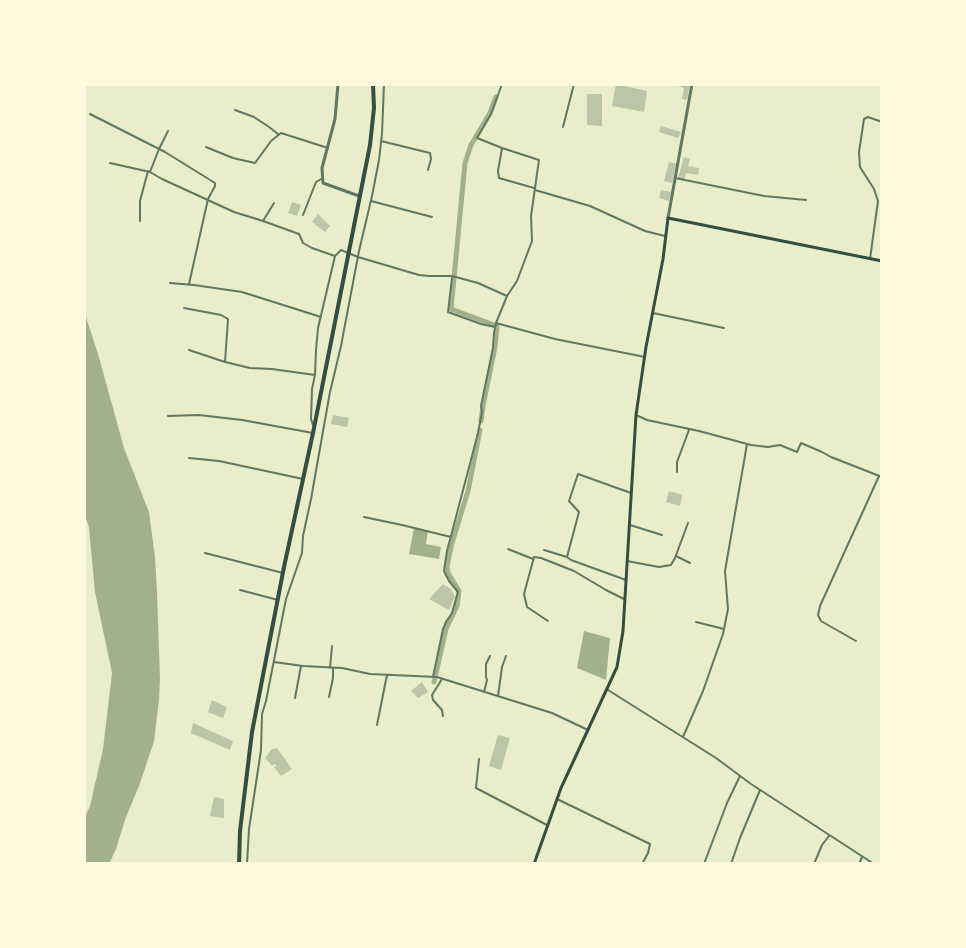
<!DOCTYPE html>
<html>
<head>
<meta charset="utf-8">
<style>
	body { margin:0 }
	#map { position:relative; width:966px; height:948px; overflow:hidden; background:#e9edc9; font-family:"PT Sans Narrow",sans-serif }
	canvas { display:block }
	.frame { position:absolute; inset:0; border:86px solid #fefae0; pointer-events:none }
</style>
</head>
<body>
<div id="map">
<canvas width="966" height="948"></canvas>
<div class="frame"></div>
</div>
<script>
const c = document.querySelector('canvas').getContext('2d');
c.lineJoin = 'round';
function paint(path, color) { c.fillStyle = color; c.fill(path, 'evenodd'); }
const poly = rows => new Path2D(rows.map(r => 'M' + r).join(''));
function trace(path, color, width, dash) { c.strokeStyle = color; c.lineWidth = width; c.lineCap = dash ? 'butt' : 'round'; c.setLineDash(dash || []); c.stroke(path); }
paint(poly([
	[84,311,98,354,124,448,149,512,155,557,157,592,160,679,159,700,154,741,139,786,126,817,116,849,109,864,84,864,84,819,90,806,103,749,112,673,95,592,89,528,84,512],
	[414,528,428,531,426,544,441,547,439,559,409,554],
	[584,631,610,638,606,680,577,668]
]), '#a3b18a');
trace(poly([
	[481,421,483,406,495,347,497,326,451,309,465,163,471,145,490,113,496,97],
	[434,682,446,629,457,606,459,591,448,573,447,566,452,543,468,491,480,430]
]), '#a3b18a', 5);
paint(poly([
	[616,84,647,91,644,112,612,106],
	[672,84,690,84,687,100,682,99,684,88],
	[587,94,602,94,602,126,587,125],
	[661,126,681,132,678,138,659,132],
	[684,157,690,159,688,166,699,168,698,175,686,173,684,180,678,178],
	[669,162,676,164,672,183,664,181],
	[661,190,671,192,669,201,659,198],
	[292,202,301,205,297,216,288,213],
	[318,214,330,226,325,232,312,222],
	[333,415,349,418,347,427,331,424],
	[669,491,682,495,680,506,666,502],
	[443,584,451,589,455,597,449,610,429,599],
	[422,682,428,692,418,698,411,691],
	[212,700,227,707,223,718,208,712],
	[193,723,233,741,230,750,191,733],
	[498,735,510,738,501,770,489,766],
	[277,748,292,769,281,776,274,767,277,766,274,764,272,766,265,758,271,750],
	[214,797,224,799,224,818,210,816]
]), '#bcc5a7');
trace(poly([
	[235,110,254,117,269,127,278,134],
	[90,114,165,152,215,183,215,186,208,199,189,284],
	[563,127,574,84],
	[381,141,430,153,431,159,428,170],
	[206,147,233,158,255,163,271,141,281,133,328,148],
	[502,148,477,138,491,114,502,84],
	[110,163,150,172,162,179,234,212,263,221,299,234,303,243,312,248,335,256],
	[150,172,159,149,168,131],
	[675,178,764,196,806,200],
	[535,190,590,206,645,231,665,236],
	[371,201,432,217],
	[303,215,316,182,323,178],
	[140,221,140,201,148,171],
	[263,221,274,203],
	[870,259,878,201,874,189,860,167,859,152,864,119,868,117,882,122],
	[452,278,448,312,481,324,495,327],
	[170,283,194,285,242,292,321,317],
	[184,308,221,315,228,319,225,362],
	[653,313,724,328],
	[496,323,555,339,645,357],
	[189,350,225,362,250,368,272,369,315,375],
	[636,415,647,420,699,431,751,445,768,447,780,445,797,452,801,443,822,452,831,457,882,477],
	[168,416,199,415,242,420,313,433],
	[313,425,311,419,312,389,315,375,316,350,318,328,335,256,341,250,358,257,419,275,429,276,452,276,478,283,507,296],
	[189,458,219,461,303,479],
	[677,472,677,462,689,430],
	[364,517,402,525,451,537],
	[630,525,662,535],
	[508,549,533,559],
	[544,550,567,557],
	[205,553,283,573],
	[676,556,690,563],
	[627,561,659,567,671,565,675,558,688,523],
	[626,580,571,560,567,557,579,512,569,501,578,474,631,493],
	[240,590,278,600],
	[548,621,527,607,524,594,534,557,541,558,574,571,606,590,624,599],
	[696,622,724,629],
	[856,641,821,621,818,615,820,606,879,476],
	[274,662,303,666,342,668,370,674,437,677,552,713,588,730],
	[330,668,332,646],
	[433,677,443,629,446,622,452,613,458,592,449,581,444,571,447,551,457,513,478,433,482,412,481,406,493,348,494,333,496,323,507,296,517,281,532,241,531,216,539,160,502,148,498,171,499,178,534,188],
	[442,679,432,695,433,700,442,710,443,716],
	[608,690,716,758,751,784,874,864],
	[484,692,487,680,486,677,486,664,490,656],
	[498,696,502,667,506,656],
	[329,697,333,678,333,668],
	[295,698,301,666],
	[377,725,387,675],
	[683,737,703,691,723,634,728,609,725,571,747,444],
	[479,759,476,788,547,825],
	[557,799,650,844,648,853,642,864],
	[247,864,249,829,261,750,262,714,266,701,286,599,302,553,303,536,311,499,330,392,341,346,359,251,372,196,379,160,382,134,384,84],
	[704,864,727,803,740,776],
	[731,864,740,838,760,790],
	[814,864,822,845,829,836],
	[859,864,862,857]
]), '#617663', 2);
trace(poly([
	[338,84,335,119,322,168,323,183,359,196],
	[668,218,692,84]
]), '#617663', 3);
trace(poly([
	[534,864,561,788,617,667,623,631,636,415,646,347,663,259,668,218,882,261]
]), '#344e41', 3);
trace(poly([
	[239,864,240,831,252,732,284,567,313,433,370,145,374,108,373,84]
]), '#344e41', 4);
</script>
</body>
</html>
